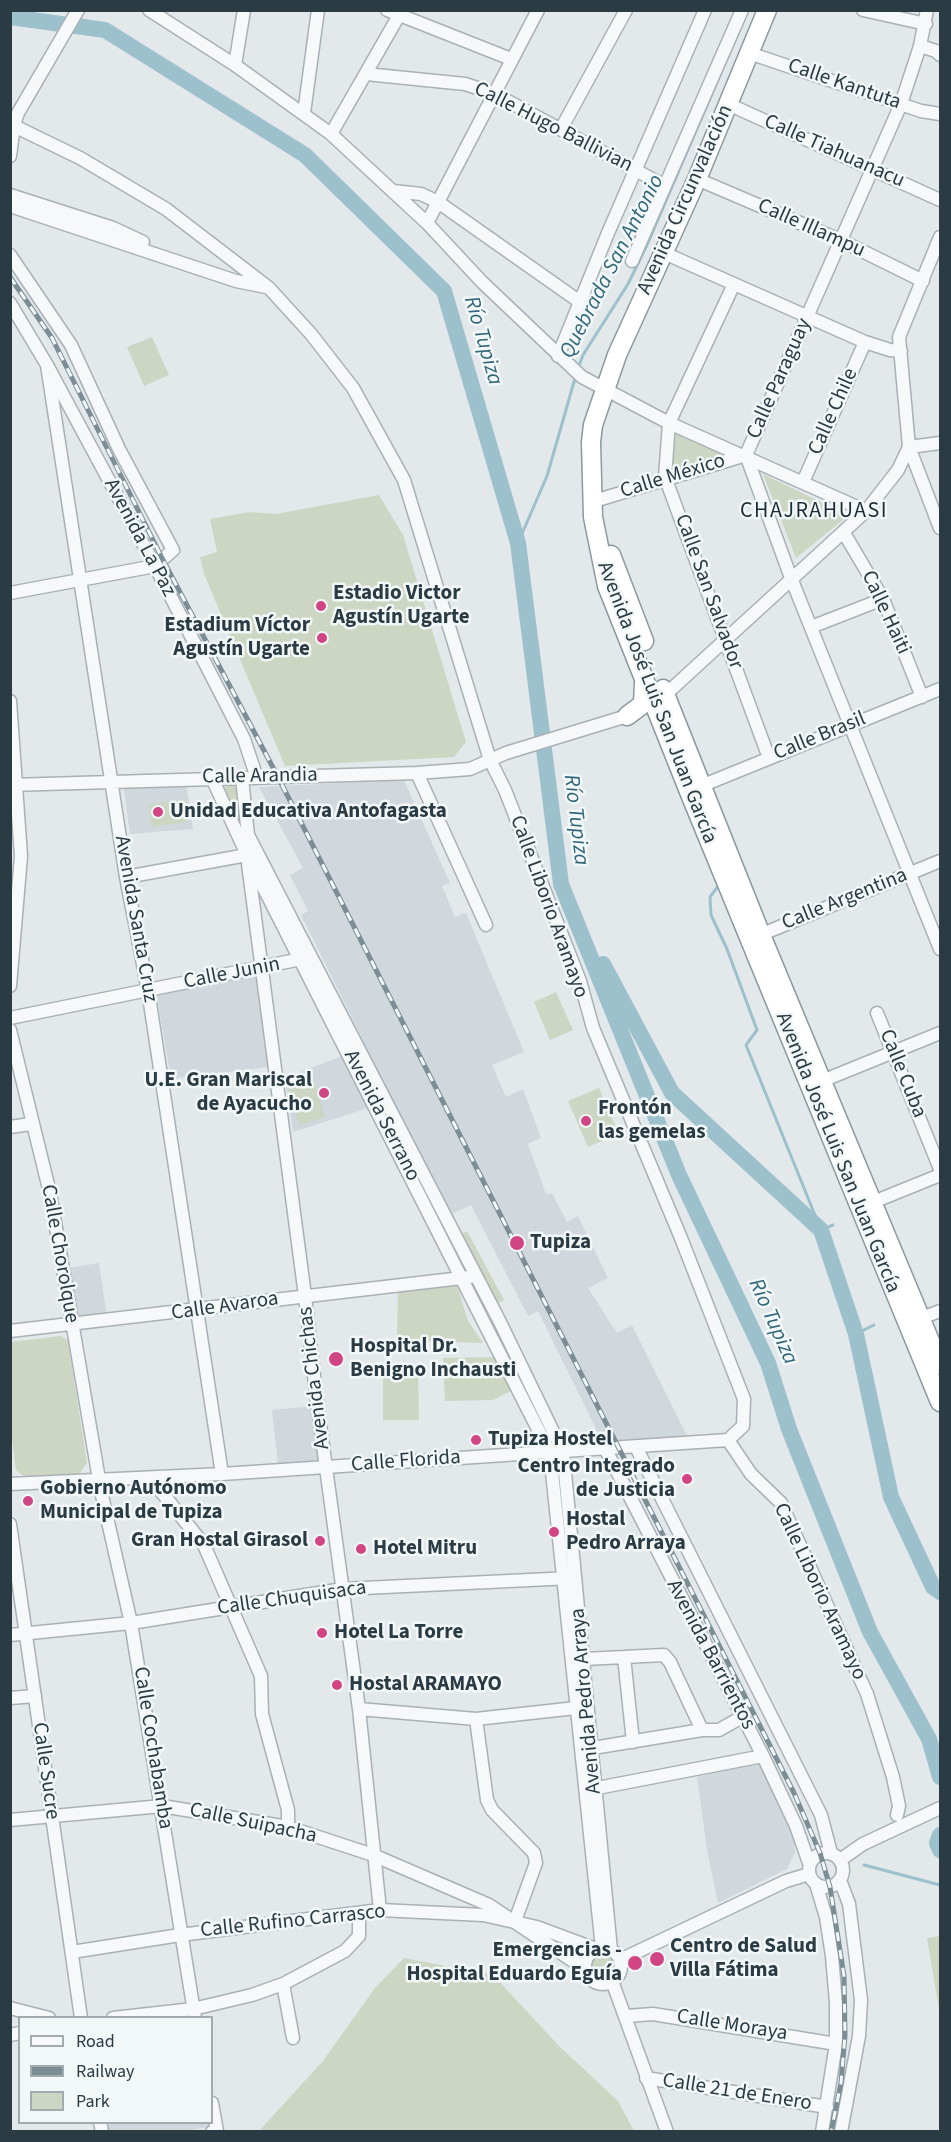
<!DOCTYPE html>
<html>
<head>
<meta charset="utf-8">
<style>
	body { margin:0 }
	#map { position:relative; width:951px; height:2142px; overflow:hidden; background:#e3e8eb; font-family:"Source Sans 3",sans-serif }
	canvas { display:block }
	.frame { position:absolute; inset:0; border:12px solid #2a3b44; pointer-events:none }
	.legend { position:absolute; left:18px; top:2016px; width:195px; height:108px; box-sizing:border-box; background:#f2f7f8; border:2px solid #a2acb0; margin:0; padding:8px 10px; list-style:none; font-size:18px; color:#2a3b44 }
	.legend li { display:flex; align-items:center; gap:12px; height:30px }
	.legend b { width:30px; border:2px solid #a2acb0 }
</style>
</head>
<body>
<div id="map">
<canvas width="951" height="2142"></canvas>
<div class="frame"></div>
<ul class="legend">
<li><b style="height:8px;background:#f6f8f9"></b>Road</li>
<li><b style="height:8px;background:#7b8d95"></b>Railway</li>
<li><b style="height:16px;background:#cdd5c3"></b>Park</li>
</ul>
</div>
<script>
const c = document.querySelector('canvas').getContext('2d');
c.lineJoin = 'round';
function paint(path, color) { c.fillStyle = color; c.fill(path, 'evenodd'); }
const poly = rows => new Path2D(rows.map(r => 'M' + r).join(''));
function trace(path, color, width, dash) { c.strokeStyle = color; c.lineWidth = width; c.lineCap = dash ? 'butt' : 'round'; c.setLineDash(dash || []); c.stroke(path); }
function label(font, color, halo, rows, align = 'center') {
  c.font = font + ' "Source Sans 3",sans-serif'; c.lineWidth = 5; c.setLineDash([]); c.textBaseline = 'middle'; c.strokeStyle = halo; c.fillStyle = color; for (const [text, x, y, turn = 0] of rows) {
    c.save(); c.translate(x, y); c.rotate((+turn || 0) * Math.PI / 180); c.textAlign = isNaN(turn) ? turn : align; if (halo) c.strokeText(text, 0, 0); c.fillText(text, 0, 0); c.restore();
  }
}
paint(poly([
	[404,780,450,883,442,886,455,917,466,913,524,1052,492,1065,506,1097,523,1089,541,1138,528,1144,546,1194,552,1193,567,1222,578,1216,608,1278,588,1288,617,1333,632,1325,688,1438,603,1443,538,1311,528,1316,471,1205,449,1215,301,915,308,911,290,875,303,868,259,787],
	[186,782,193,829,130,834,123,783],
	[258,972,269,1067,171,1079,156,992],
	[342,1056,368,1108,293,1132,285,1078],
	[99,1263,107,1317,76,1317,68,1268],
	[314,1406,321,1461,278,1465,272,1410],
	[758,1762,794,1838,795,1853,787,1869,718,1903,707,1850,697,1777],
	[210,2122,210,2127,173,2132,107,2132,106,2123]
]), '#d1d8dd');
paint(poly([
	[152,337,169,375,144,386,127,347],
	[676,431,734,455,672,470],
	[763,474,848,515,849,515,796,558],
	[379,495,403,535,466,742,454,757,285,766,204,574,200,557,217,552,210,519,250,512,276,514],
	[230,784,236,786,239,793,242,828,223,795,225,787],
	[185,799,188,822,152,827,149,804],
	[556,992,573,1030,550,1040,534,1002],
	[314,1081,325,1117,299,1125,288,1089],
	[599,1088,619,1134,588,1147,568,1101],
	[467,1231,504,1300,495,1305,458,1236],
	[456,1282,468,1321,483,1343,397,1340,398,1290],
	[61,1336,68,1341,87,1463,79,1474,25,1477,16,1470,11,1432,11,1342],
	[494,1357,513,1390,493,1400,445,1401,443,1358],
	[418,1367,419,1420,383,1420,383,1368],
	[940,1936,940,2015,927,1938],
	'590 1966a13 13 0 1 1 26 0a13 13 0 1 1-26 0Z',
	[404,1958,493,1975,559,2046,618,2101,634,2131,259,2131,323,2061,375,1988]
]), '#cdd5c3');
trace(poly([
	[578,368,583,355,628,284,647,245,748,10],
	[518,543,547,476,576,375],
	[719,885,710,897,711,915,727,949,757,1030,746,1045,821,1230,833,1225],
	[856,1334,874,1325],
	[864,1865,940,1885]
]), '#9dc1cc', 3);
trace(poly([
	[10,17,105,30,305,155,444,291,518,543,561,884,679,1175,768,1363,789,1429,870,1632,929,1739,940,1777],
	[603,964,672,1093,821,1230,856,1334,891,1497,933,1587,940,1592],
	[940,1835,937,1843,940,1850]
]), '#9dc1cc', 16);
const minor = poly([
	[149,10,235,65,331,134,427,223,482,282,582,377,669,423,866,511],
	[387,10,511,59],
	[863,10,926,24],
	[927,10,920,46,901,104,746,455,791,578,940,949],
	[920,46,936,51,940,55],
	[749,53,921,111,940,114],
	[235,65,244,10],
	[366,74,465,84,493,93,665,186],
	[728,104,940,200],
	[304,113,318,10],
	[10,124,80,158,166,209,269,288,311,334,353,388,404,480,490,760,505,790,580,981,593,1028,681,1238,744,1399,743,1426,728,1440,751,1474,781,1503,867,1694,893,1777,899,1806,897,1815],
	[561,129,626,10],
	[331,134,402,10],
	[10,156,14,125,18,113,78,10],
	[697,179,842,241,923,281],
	[393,191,421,194,438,202,580,302],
	[10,195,113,228,143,242],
	[10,206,236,281,266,287],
	[427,223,538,10],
	[940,237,899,337,909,447,940,528],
	[664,253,865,342,890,350,901,351],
	[10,255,71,345,119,449,173,550,155,566,10,593],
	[632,261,742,10],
	[734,284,669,423,665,477,769,758],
	[10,303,47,365,155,566,244,739,257,778],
	[558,356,608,233,705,10],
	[47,365,126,877,148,990,222,1474],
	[803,482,865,342],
	[601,499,746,455],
	[844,533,883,599,922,697],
	[811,627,883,599],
	[665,695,866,511,898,470,909,447,940,443],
	[10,701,21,856,10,986],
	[417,773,486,925],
	[212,778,247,855,550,1453,602,1948],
	[242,778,248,835,500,1322,563,1452,611,1950],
	[10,785,417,773,470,769,506,753,627,716],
	[701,786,940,689],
	[248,864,305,1296,317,1402,359,1709,380,1910],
	[126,877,247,855],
	[755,937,940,861],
	[877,1013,940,1169],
	[10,1018,306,958],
	[10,1030,50,1193,101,1491,131,1623,195,2018],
	[817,1083,940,1033],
	[10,1127,31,1124],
	[866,1205,940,1175],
	[916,1320,940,1311],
	[10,1331,470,1277],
	[636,1447,821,1815,831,1853],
	[606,1450,763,1756,796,1826,809,1863],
	[151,1479,204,1545,261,1676,262,1714,288,1810,288,1827],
	[10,1484,222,1474,728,1440],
	[10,1524,81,2018],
	[10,1635,131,1623,343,1589,571,1578],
	[624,1657,633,1742],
	[584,1659,664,1655,670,1662,702,1730],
	[10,1698,35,1696],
	[359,1709,476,1719,585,1707],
	[476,1719,487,1800,492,1810,534,1853,536,1863,515,1921],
	[593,1748,702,1730,719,1730,742,1717],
	[587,1790,763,1756],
	[10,1820,162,1806,288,1827,373,1855,489,1905,585,1969],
	'809 1870a17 17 0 1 1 34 0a17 17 0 1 1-34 0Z',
	[840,1860,863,1844,940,1808],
	[840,1880,849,1904,861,2000,859,2036,841,2132],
	[816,1884,826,1917,832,1956,836,2003,836,2044,822,2132],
	'585 1966a18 18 0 1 1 36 0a18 18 0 1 1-36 0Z',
	[72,1952,180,1935,380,1910,483,1915,537,1927,596,1949],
	[620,1960,786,1881,809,1874],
	[612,1981,667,2132],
	[283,1984,293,2038],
	[10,2008,49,2018],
	[627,2016,653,2014,836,2044],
	[113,2018,193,2009,252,1995,283,1984,345,1951,359,1936,359,1913],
	[10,2035,20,2033],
	[646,2078,827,2107],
	[212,2103,217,2131,212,2132],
	[100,2122,102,2132]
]);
const highway = poly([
	[767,10,697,179,617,355,593,425,591,442,593,517,607,586,690,794,940,1402],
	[611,555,644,641],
	[663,689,761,935,940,1365],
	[627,716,643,704,644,683]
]);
trace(minor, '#a8b1b6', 15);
trace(highway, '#899aa2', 21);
trace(minor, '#f6f8f9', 12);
trace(highway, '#fff', 18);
const rail = poly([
	[10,277,52,338,163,560,278,777,794,1793,820,1853,830,1887,844,1976,845,2035,841,2083,831,2132]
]);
trace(rail, '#7b8d95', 5);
trace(rail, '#f2f7f8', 3, [9]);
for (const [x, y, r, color] of [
	[321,606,6,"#d24584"],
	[322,638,6,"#d24584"],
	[158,812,6,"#d24584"],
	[324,1093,6,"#d24584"],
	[586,1121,6,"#d24584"],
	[517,1243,8,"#d24584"],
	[336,1359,8,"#d24584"],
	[476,1440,6,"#d24584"],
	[687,1479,6,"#d24584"],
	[28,1501,6,"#d24584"],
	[554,1532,6,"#d24584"],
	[320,1541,6,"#d24584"],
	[361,1549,6,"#d24584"],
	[322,1633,6,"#d24584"],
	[337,1685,6,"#d24584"],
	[657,1959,8,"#d24584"],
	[635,1963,8,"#d24584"]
]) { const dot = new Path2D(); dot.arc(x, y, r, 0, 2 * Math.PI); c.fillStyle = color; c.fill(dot); trace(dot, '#f2f7f8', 2); }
label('21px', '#2a3b44', '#f2f7f8', [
	["Calle Kantuta",844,85,19],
	["Calle Hugo Ballivian",553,128,27],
	["Calle Tiahuanacu",834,152,24],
	["Avenida Circunvalación",686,200,-66],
	["Calle Illampu",811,229,24],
	["Calle Paraguay",780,379,-66],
	["Calle Chile",834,412,-66],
	["Calle México",673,477,-17],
	["Avenida La Paz",139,538,62],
	["Calle San Salvador",708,592,70],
	["Calle Haiti",885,613,65],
	["Avenida José Luis San Juan García",656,703,69],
	["Calle Brasil",820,737,-22],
	["Calle Arandia",260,777,-1],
	["Calle Argentina",845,900,-22],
	["Calle Liborio Aramayo",548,907,70],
	["Avenida Santa Cruz",135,919,80],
	["Calle Junin",232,974,-11],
	["Calle Cuba",902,1074,68],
	["Avenida Serrano",381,1116,63],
	["Avenida José Luis San Juan García",837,1153,68],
	["Calle Chorolque",59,1254,80],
	["Calle Avaroa",225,1307,-8],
	["Avenida Chichas",315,1378,-97],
	["Calle Florida",406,1462,-4],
	["Calle Liborio Aramayo",819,1592,65],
	["Calle Chuquisaca",292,1599,-8],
	["Avenida Barrientos",710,1655,62],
	["Avenida Pedro Arraya",587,1701,-95],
	["Calle Cochabamba",152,1748,81],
	["Calle Sucre",45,1771,82],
	["Calle Suipacha",253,1824,12],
	["Calle Rufino Carrasco",293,1922,-6],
	["Calle Moraya",732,2026,9],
	["Calle 21 de Enero",737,2093,9]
]);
label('bold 21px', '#2a3b44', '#f2f7f8', [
	["Estadio Victor",333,594],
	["Agustín Ugarte",333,618],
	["Estadium Víctor",310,626,"right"],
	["Agustín Ugarte",310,650,"right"],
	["Unidad Educativa Antofagasta",170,812],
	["U.E. Gran Mariscal",312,1081,"right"],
	["de Ayacucho",312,1105,"right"],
	["Frontón",598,1109],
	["las gemelas",598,1133],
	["Tupiza",530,1243],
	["Hospital Dr.",350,1347],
	["Benigno Inchausti",350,1371],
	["Tupiza Hostel",488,1440],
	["Centro Integrado",675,1467,"right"],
	["de Justicia",675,1491,"right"],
	["Gobierno Autónomo",40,1489],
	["Municipal de Tupiza",40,1513],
	["Hostal",566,1520],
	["Pedro Arraya",566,1544],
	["Gran Hostal Girasol",308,1541,"right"],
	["Hotel Mitru",373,1549],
	["Hotel La Torre",334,1633],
	["Hostal ARAMAYO",349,1685],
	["Centro de Salud",670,1947],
	["Villa Fátima",670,1971],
	["Emergencias -",622,1951,"right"],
	["Hospital Eduardo Eguía",622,1975,"right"]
], 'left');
label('italic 22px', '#326779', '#f2f7f8', [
	["Quebrada San Antonio",613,267,-63],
	["Río Tupiza",482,341,74],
	["Río Tupiza",575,820,83],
	["Río Tupiza",772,1322,66]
]);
c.letterSpacing = '1.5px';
label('22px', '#1c2c35', '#f2f7f8', [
	["CHAJRAHUASI",814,512]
]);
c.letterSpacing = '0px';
</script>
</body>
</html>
